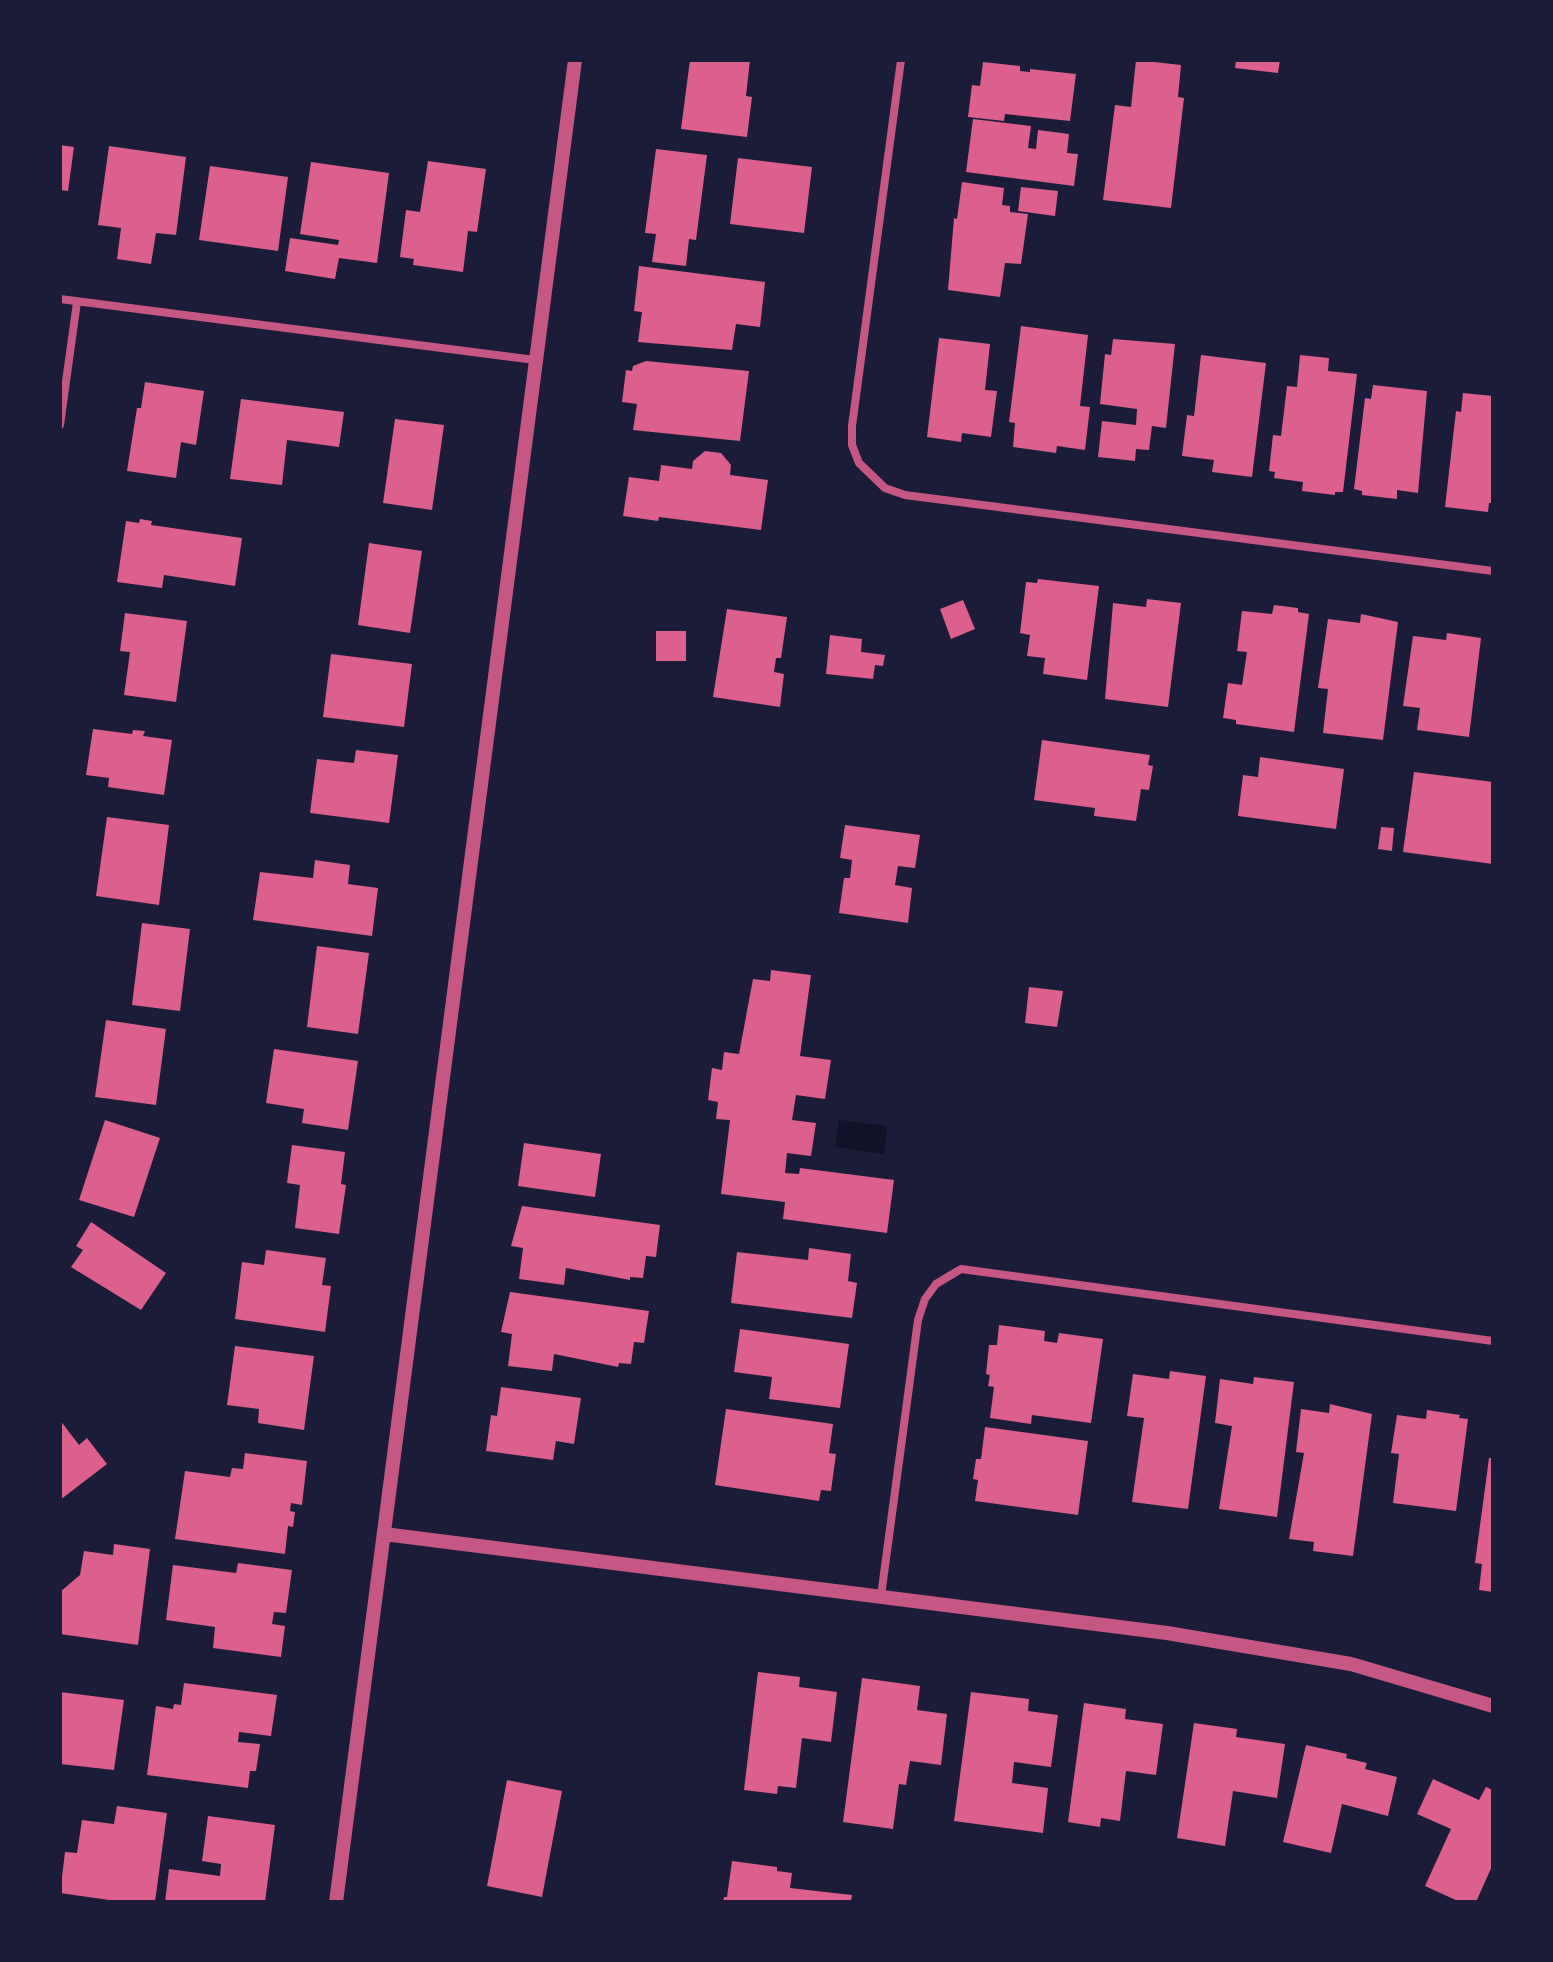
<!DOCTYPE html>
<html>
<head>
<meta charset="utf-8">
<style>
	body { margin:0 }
	#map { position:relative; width:1553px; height:1962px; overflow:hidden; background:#1b1b3a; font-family:"Space Grotesk",sans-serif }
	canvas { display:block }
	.frame { position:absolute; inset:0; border:62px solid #1b1b3a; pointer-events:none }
</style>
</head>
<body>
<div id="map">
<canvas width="1553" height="1962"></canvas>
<div class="frame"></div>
</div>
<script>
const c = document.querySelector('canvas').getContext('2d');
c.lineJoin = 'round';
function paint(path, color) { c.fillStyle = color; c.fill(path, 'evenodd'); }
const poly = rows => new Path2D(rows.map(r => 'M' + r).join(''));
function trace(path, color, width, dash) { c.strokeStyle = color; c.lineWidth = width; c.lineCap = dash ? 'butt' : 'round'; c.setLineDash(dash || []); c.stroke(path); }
paint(poly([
	[839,1120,887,1126,884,1154,835,1147]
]), '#12122b');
paint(poly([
	[690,60,750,60,746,96,752,97,747,137,681,129],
	[1136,60,1181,65,1178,97,1184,98,1171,208,1103,200,1115,105,1131,107],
	[1236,60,1280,60,1278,73,1235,68],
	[983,62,1020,66,1020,71,1030,72,1030,69,1076,74,1070,121,1005,114,1004,121,968,117,972,85,980,86],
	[973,119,1031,126,1028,148,1036,149,1038,130,1069,134,1067,153,1078,154,1074,186,966,172],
	[60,145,74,147,68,191,60,190],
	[109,146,186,157,176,235,156,233,151,264,117,259,121,228,98,225],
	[656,149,707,155,696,240,689,239,686,266,652,262,656,234,645,233],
	[738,158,812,167,804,233,730,224],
	[428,161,486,169,477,232,468,231,463,272,413,265,414,259,400,257,406,210,420,212],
	[311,162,389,173,377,263,339,258,335,279,285,271,290,238,338,245,339,240,300,234],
	[210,166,288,177,278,251,199,240],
	[962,182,1004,188,1002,205,1010,206,1010,212,1028,214,1021,264,1005,263,1000,297,948,290,954,218,957,219],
	[1021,187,1058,191,1055,216,1018,211],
	[639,266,765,282,760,327,736,324,732,350,638,342,642,312,634,311],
	[1021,326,1088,335,1080,406,1090,407,1085,450,1057,446,1056,453,1013,447,1015,423,1009,422],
	[939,338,990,344,985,390,997,391,991,437,962,433,961,442,927,437],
	[1113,339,1175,344,1166,428,1152,426,1149,450,1136,449,1135,461,1098,457,1102,421,1136,425,1137,409,1100,404,1105,354,1111,355],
	[1201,355,1266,363,1252,477,1212,472,1214,460,1182,456,1187,415,1194,416],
	[1300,355,1329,358,1328,371,1357,374,1343,492,1335,492,1335,495,1302,491,1303,482,1274,478,1275,472,1269,471,1273,435,1281,436,1287,386,1297,387],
	[646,361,749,371,740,441,633,430,637,404,622,402,626,370,632,371,633,366],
	[145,382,204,391,196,445,181,442,176,478,127,471,137,408,141,408],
	[1373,385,1427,391,1418,493,1397,490,1397,499,1362,495,1362,491,1354,489,1365,398,1371,399],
	[1463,393,1493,396,1493,503,1489,503,1488,512,1445,507,1456,411,1461,412],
	[241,399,344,412,339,447,287,440,282,485,230,479],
	[395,419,444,425,432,510,383,503],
	[705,451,721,453,731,465,730,475,768,480,761,530,659,517,658,521,623,516,629,477,659,481,661,465,692,469,693,461],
	[140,519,152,521,151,525,242,538,235,586,164,575,162,588,117,582,126,521,139,523],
	[369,543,422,551,410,633,358,625],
	[1038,579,1099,586,1087,680,1043,674,1045,658,1027,656,1030,635,1020,633,1026,582,1037,583],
	[1147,599,1181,603,1168,707,1105,699,1113,603,1146,607],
	[963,600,975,629,951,639,940,609],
	[1274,605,1298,608,1298,612,1309,614,1294,732,1236,724,1236,720,1223,718,1228,683,1242,685,1247,652,1237,651,1242,611,1272,614],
	[727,609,787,617,781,658,776,658,774,672,784,674,780,707,713,697],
	[125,613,187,621,176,702,124,695,130,652,120,651],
	[1361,614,1398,622,1383,740,1323,733,1328,689,1318,688,1328,619,1360,623],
	[656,631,686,631,686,661,656,661],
	[1447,633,1481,638,1469,737,1417,730,1420,708,1403,706,1413,636,1446,640],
	[830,635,862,639,861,652,885,655,883,666,875,665,873,679,826,674],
	[331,654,412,664,404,727,323,717],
	[93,729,132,734,133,730,145,731,143,736,172,740,164,795,108,787,109,778,86,775],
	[1042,740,1150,755,1148,765,1153,766,1149,790,1141,789,1136,821,1094,816,1095,808,1034,800],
	[356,750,398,755,389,823,310,813,317,759,354,763],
	[1260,757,1344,769,1336,829,1238,816,1243,775,1258,777],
	[1414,772,1493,782,1493,864,1403,852],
	[107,817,169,825,159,905,96,896],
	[845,825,920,835,915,868,898,866,895,885,912,888,908,923,839,913,844,878,850,878,852,860,840,858],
	[1381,827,1394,828,1392,851,1378,849],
	[315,860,350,865,348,884,378,888,372,936,253,920,260,872,313,878],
	[142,923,190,929,180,1011,132,1005],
	[317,946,369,953,358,1034,307,1027],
	[771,970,811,975,800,1056,831,1060,825,1099,796,1095,792,1120,816,1123,811,1156,787,1153,785,1173,799,1174,800,1168,894,1180,887,1233,783,1219,785,1202,721,1194,730,1120,716,1119,718,1102,708,1100,712,1068,722,1070,724,1052,739,1054,753,979,770,981],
	[1029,987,1063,991,1057,1027,1025,1023],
	[106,1020,166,1029,156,1105,95,1097],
	[274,1049,358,1061,348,1130,302,1123,304,1109,266,1103],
	[105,1120,160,1138,134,1217,79,1200],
	[524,1143,601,1154,595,1197,518,1186],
	[292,1145,345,1152,341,1184,346,1185,339,1234,295,1228,300,1185,287,1183],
	[522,1206,660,1225,656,1257,646,1256,643,1278,630,1277,630,1280,566,1268,564,1285,519,1279,523,1248,511,1246],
	[91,1222,166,1273,141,1310,71,1267,83,1250,76,1246],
	[809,1248,851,1254,848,1281,857,1283,852,1318,731,1303,737,1252,808,1260],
	[266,1250,326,1258,322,1285,331,1286,325,1332,235,1319,242,1262,264,1265],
	[510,1292,649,1311,644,1343,634,1342,631,1364,619,1363,618,1367,554,1354,552,1371,508,1366,512,1334,501,1332],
	[999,1325,1045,1331,1044,1341,1057,1343,1059,1333,1103,1339,1091,1423,1032,1415,1031,1424,990,1418,994,1387,988,1386,990,1375,986,1374,989,1345,997,1345],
	[740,1329,849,1344,840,1408,769,1399,772,1377,734,1372],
	[235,1346,314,1356,304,1430,258,1423,259,1409,227,1405],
	[1170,1371,1206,1376,1188,1509,1132,1502,1144,1418,1127,1416,1133,1374,1169,1379],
	[1254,1377,1294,1382,1277,1517,1219,1509,1232,1426,1215,1423,1220,1379,1253,1384],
	[501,1387,581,1398,574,1444,556,1441,553,1460,486,1451,491,1415,497,1416],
	[1330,1404,1372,1414,1353,1556,1313,1551,1314,1542,1289,1539,1304,1453,1296,1452,1301,1409,1329,1413],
	[726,1409,833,1424,829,1453,836,1454,831,1491,821,1490,819,1501,715,1485],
	[1427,1410,1460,1415,1459,1418,1468,1419,1456,1511,1393,1503,1399,1454,1391,1453,1397,1415,1426,1419],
	[60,1420,79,1445,87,1438,107,1464,60,1500],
	[985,1427,1088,1441,1078,1515,975,1501,978,1480,973,1479,976,1459,981,1459],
	[245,1453,307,1461,302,1505,291,1503,290,1511,295,1512,293,1527,288,1526,285,1554,175,1539,185,1471,230,1477,232,1468,243,1469],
	[1489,1458,1493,1458,1493,1592,1479,1590,1482,1564,1475,1563],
	[114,1544,150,1549,138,1645,60,1634,60,1592,80,1575,84,1551,113,1555],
	[238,1563,292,1570,286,1613,274,1612,272,1624,285,1626,281,1657,213,1648,215,1627,166,1620,173,1565,236,1573],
	[758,1672,800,1677,799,1687,837,1692,831,1742,802,1738,796,1788,778,1786,777,1794,744,1790],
	[862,1678,920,1686,917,1710,947,1714,941,1765,910,1761,906,1785,899,1784,893,1829,843,1822],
	[184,1683,277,1695,271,1736,239,1732,238,1742,260,1744,256,1771,250,1771,248,1788,147,1775,156,1706,173,1709,174,1704,181,1705],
	[60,1692,124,1700,114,1770,60,1764],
	[971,1692,1029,1699,1028,1711,1058,1715,1051,1767,1014,1762,1012,1783,1048,1788,1043,1833,954,1821],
	[1084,1703,1126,1709,1125,1719,1163,1724,1156,1775,1126,1771,1120,1821,1101,1818,1100,1827,1068,1822],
	[1194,1723,1237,1729,1236,1737,1285,1744,1277,1798,1233,1791,1225,1846,1177,1838],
	[1306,1745,1347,1754,1346,1758,1367,1763,1365,1769,1397,1777,1388,1816,1342,1804,1331,1853,1283,1842],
	[1433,1779,1479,1800,1486,1787,1493,1790,1493,1864,1476,1902,1460,1902,1425,1886,1451,1829,1417,1814],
	[507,1780,562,1791,542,1897,487,1886],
	[117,1806,167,1813,155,1902,123,1902,60,1893,65,1852,77,1853,82,1820,114,1824],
	[208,1816,275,1825,265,1902,165,1902,169,1869,220,1876,221,1864,202,1861],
	[732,1861,777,1867,777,1871,792,1873,790,1888,852,1895,851,1902,723,1902,724,1897,727,1897]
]), '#dd5f8e');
trace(poly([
	[901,60,852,426,852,445,859,463,885,488,905,495,1493,571],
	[60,299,535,360],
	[60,425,77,302],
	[881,1596,918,1320,925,1299,936,1284,961,1269,1493,1341]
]), '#c65784', 8);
trace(poly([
	[384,1534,1167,1633,1351,1664,1493,1706],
	[336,1902,575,60]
]), '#c65784', 14);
</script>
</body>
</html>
